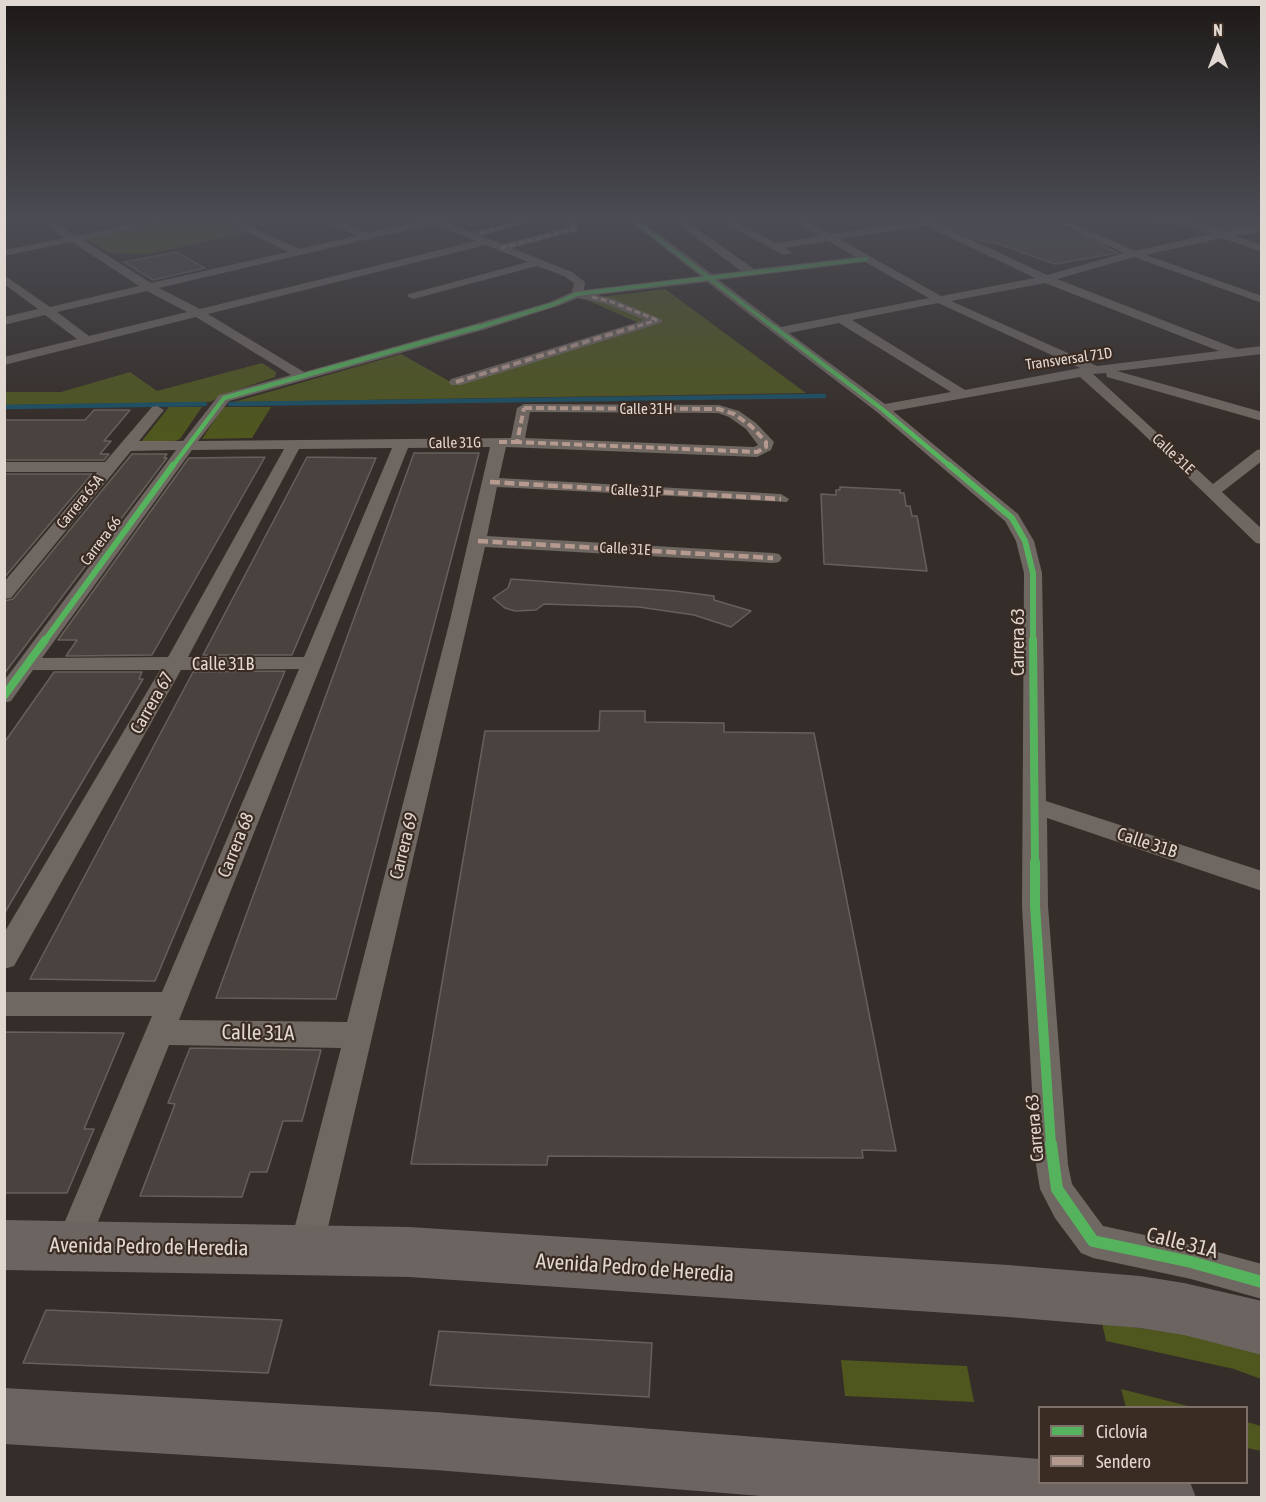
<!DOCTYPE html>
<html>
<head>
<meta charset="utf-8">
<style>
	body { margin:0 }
	#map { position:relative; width:1266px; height:1502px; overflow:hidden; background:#352d29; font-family:"Asap Condensed",sans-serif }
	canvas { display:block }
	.frame { position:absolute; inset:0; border:6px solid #e2d8d2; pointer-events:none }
	.legend { position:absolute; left:1038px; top:1406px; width:210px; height:78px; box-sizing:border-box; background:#3b2c23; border:2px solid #7e7169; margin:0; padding:8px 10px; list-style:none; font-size:18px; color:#e2d8d2 }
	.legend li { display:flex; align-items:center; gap:12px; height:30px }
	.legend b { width:30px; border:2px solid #7e7169 }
	.north { position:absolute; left:1188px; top:18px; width:60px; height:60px; -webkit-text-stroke:4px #3b2c23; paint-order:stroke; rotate:0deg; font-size:16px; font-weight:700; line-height:24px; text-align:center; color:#e2d8d2 }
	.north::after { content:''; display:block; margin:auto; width:21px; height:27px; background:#e2d8d2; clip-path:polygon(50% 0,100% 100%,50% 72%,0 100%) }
</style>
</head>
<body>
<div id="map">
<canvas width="1266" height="1502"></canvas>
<div class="frame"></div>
<ul class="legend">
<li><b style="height:8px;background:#56b35d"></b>Ciclovía</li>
<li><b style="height:8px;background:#b69a8f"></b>Sendero</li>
</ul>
<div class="north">N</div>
</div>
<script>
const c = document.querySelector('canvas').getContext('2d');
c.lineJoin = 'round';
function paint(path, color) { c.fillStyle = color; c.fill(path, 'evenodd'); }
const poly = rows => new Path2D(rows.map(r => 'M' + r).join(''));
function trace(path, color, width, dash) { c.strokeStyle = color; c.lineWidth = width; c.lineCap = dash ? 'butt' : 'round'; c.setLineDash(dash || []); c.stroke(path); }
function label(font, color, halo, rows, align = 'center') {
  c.font = font + ' "Asap Condensed",sans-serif'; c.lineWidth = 4.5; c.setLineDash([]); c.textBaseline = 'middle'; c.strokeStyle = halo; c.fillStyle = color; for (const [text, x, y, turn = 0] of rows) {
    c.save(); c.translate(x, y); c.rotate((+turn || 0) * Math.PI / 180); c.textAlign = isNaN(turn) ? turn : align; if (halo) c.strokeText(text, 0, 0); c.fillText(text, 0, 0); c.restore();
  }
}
paint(poly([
	[183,219,221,219,249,232,149,254,109,253,86,239],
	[1185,219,1212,221,1261,219,1261,227,1219,232],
	[665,289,806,393,234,402,401,354,456,385,645,326,585,299],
	[262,363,276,372,275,377,225,394,210,402,5,405,4,392,61,392,130,372,157,391],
	[169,407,202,407,180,439,175,441,141,442],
	[223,407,271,407,252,438,202,439],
	[1102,1323,1242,1342,1261,1349,1261,1379,1234,1369,1106,1341],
	[841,1360,967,1366,974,1402,845,1396],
	[1121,1389,1192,1407,1126,1407],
	[1247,1422,1261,1426,1261,1451,1247,1448]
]), '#4f561e');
trace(poly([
	[230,404,824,396],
	[4,407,205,404]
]), '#1b5065', 4.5);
const building = poly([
	[949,219,1020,221,1030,219,1083,236,1118,253,1055,264,993,242,987,243,971,237,945,225,949,219],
	[176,252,205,268,153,280,124,262,176,252],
	[94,410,130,410,104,441,111,441,100,454,109,454,104,460,4,460,4,420,85,420,94,410],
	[414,453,479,453,336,999,216,998,414,453],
	[132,454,167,454,164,458,167,458,4,674,4,601,13,599,132,454],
	[265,457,152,655,66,656,77,640,58,640,189,458,265,457],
	[307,457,376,458,292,655,203,655,307,457],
	[4,474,92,474,4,578,4,474],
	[840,487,900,490,900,493,904,493,906,506,910,506,912,516,917,516,927,571,824,564,821,494,836,495,836,490,840,490,840,487],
	[511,579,675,591,714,596,714,600,751,611,731,627,694,615,639,607,544,604,536,610,515,611,505,608,493,598,508,588,511,579],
	[285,671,155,981,30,979,193,672,285,671],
	[54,672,142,672,139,679,143,679,4,914,4,743,54,672],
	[600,711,645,711,645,722,724,723,724,732,814,733,896,1151,862,1150,863,1158,548,1156,547,1165,411,1164,485,731,599,731,600,711],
	[4,1032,124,1033,84,1129,94,1129,67,1193,4,1193,4,1032],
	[190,1048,321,1050,302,1121,283,1121,267,1172,250,1172,242,1197,140,1196,175,1104,168,1103,190,1048],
	[46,1310,282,1320,268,1373,23,1363,46,1310],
	[439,1331,652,1343,649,1397,430,1385,439,1331]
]);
paint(building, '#49423e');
trace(building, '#66605c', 1.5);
paint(poly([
	[38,219,50,219,76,236,157,219,178,219,83,240,151,283,288,252,222,219,235,219,299,249,356,236,322,219,336,219,367,233,424,219,438,219,476,234,476,231,522,219,540,219,481,236,503,244,569,227,569,219,579,219,578,231,512,248,572,272,585,282,584,290,700,276,627,219,639,219,712,274,741,271,671,219,683,219,754,269,856,257,828,241,785,248,792,253,783,255,718,219,731,219,776,243,819,236,791,219,804,219,831,234,929,219,947,219,946,222,938,224,1047,275,1124,253,1050,219,1064,219,1135,251,1211,234,1187,225,1108,222,1103,219,1190,219,1223,231,1262,226,1262,232,1235,236,1262,245,1262,252,1222,238,1146,255,1262,296,1262,303,1134,257,1057,279,1237,349,1262,346,1262,354,1117,371,1262,412,1262,421,1107,377,1106,373,1093,374,1213,484,1257,450,1262,449,1262,461,1222,492,1262,529,1262,544,1256,543,1136,427,1080,377,893,411,1018,514,1034,541,1042,573,1046,801,1262,871,1262,891,1047,818,1048,906,1068,1165,1072,1184,1103,1226,1191,1245,1262,1264,1262,1299,1191,1279,1093,1258,1081,1253,1055,1218,1040,1189,1036,1165,1022,906,1024,573,1016,541,1005,521,877,412,707,282,597,295,613,299,663,320,661,323,461,385,451,385,449,382,451,379,645,320,606,304,578,298,558,306,483,330,229,401,198,441,511,438,517,408,524,404,719,405,739,411,756,423,774,442,771,450,757,457,506,447,499,478,781,494,789,499,787,502,497,487,487,536,773,553,779,554,782,558,779,562,773,563,485,547,323,1249,318,1261,306,1266,294,1261,289,1249,341,1048,169,1045,83,1259,71,1264,59,1259,54,1247,152,1016,4,1016,4,992,162,992,299,669,181,670,14,966,4,969,4,933,160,670,33,670,11,701,4,703,4,681,176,450,131,451,11,598,4,599,4,582,97,472,4,472,4,462,105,462,152,407,157,406,164,410,139,441,183,441,219,395,291,375,196,317,4,365,4,357,77,339,45,315,4,325,4,317,38,309,4,284,4,275,50,307,139,286,72,242,4,256,4,250,65,238,38,219],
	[433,224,476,241,200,309,159,288,433,224],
	[926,226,1035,278,941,296,839,239,926,226],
	[486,245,528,262,409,294,407,296,413,299,537,266,564,276,574,283,572,292,550,302,475,324,304,372,208,314,486,245],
	[865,262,929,298,781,327,719,280,865,262],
	[1045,283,1219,351,1097,366,951,301,1045,283],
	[147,291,187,312,89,336,57,312,147,291],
	[938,303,1080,368,965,390,852,320,938,303],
	[839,323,951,392,885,404,789,333,839,323],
	[530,412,718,413,729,417,746,429,758,445,754,447,525,438,530,412],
	[490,447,450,620,347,1022,179,1020,408,448,490,447],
	[392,448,304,657,188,657,299,449,392,448],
	[284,449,168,657,42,658,192,450,284,449]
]), '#6f6761');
paint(poly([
	[4,1220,409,1227,1008,1265,1140,1276,1184,1283,1262,1301,1262,1355,1184,1335,1140,1328,1008,1317,409,1277,4,1270,4,1220],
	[4,1388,435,1412,1040,1459,1040,1482,1190,1482,1196,1498,786,1498,435,1470,4,1444,4,1388]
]), '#6c6460');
trace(poly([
	[441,224,459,219],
	[480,233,535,219],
	[501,248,574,229,574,219],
	[592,297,609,301,657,320],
	[629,329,657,320]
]), '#b69a8f', 3, [6, 3]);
trace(poly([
	[456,382,634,327],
	[524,408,719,409,734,414,751,426,766,442,766,447,757,452,517,442,524,408],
	[499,442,517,442]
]), '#b69a8f', 4, [8, 4]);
trace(poly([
	[490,482,781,499],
	[478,541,773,558]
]), '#b69a8f', 4.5, [10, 4.5]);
trace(poly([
	[632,219,776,329],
	[473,329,554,304,577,294,866,259]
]), '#56b35d', 4);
trace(poly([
	[774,327,882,409,951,467],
	[172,467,224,398,478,327]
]), '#56b35d', 4.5);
trace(poly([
	[949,465,1012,518,1025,541,1033,573,1033,642],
	[44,642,173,465]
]), '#56b35d', 6);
trace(poly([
	[1033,640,1035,864],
	[4,696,45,640]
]), '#56b35d', 8);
trace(poly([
	[1035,862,1035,906,1051,1145]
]), '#56b35d', 10);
trace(poly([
	[1051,1144,1057,1189,1093,1241,1191,1262,1262,1282]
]), '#56b35d', 12);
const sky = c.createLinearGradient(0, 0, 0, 430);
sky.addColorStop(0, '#1d1917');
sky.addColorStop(0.51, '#4b4c54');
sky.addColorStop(1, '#4b4c5400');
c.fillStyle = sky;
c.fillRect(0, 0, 1266, 430);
label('15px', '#e2d8d2', '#3b2c23', [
	["Transversal 71D",1069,359,-8],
	["Calle 31H",646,409],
	["Calle 31G",455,443,-1],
	["Calle 31E",1173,454,43],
	["Calle 31F",636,491,3],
	["Carrera 65A",80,502,-51],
	["Carrera 66",101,541,-53],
	["Calle 31E",625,549,3]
]);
label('18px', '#e2d8d2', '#3b2c23', [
	["Carrera 63",1018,642,-90],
	["Calle 31B",223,664],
	["Carrera 67",152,703,-60],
	["Calle 31B",1147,843,18],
	["Carrera 68",236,845,-68],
	["Carrera 69",404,846,-76],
	["Carrera 63",1035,1128,-95]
]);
label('21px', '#e2d8d2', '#3b2c23', [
	["Calle 31A",258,1033,1],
	["Calle 31A",1182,1243,14],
	["Avenida Pedro de Heredia",149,1247,1],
	["Avenida Pedro de Heredia",635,1268,4]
]);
</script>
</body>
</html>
